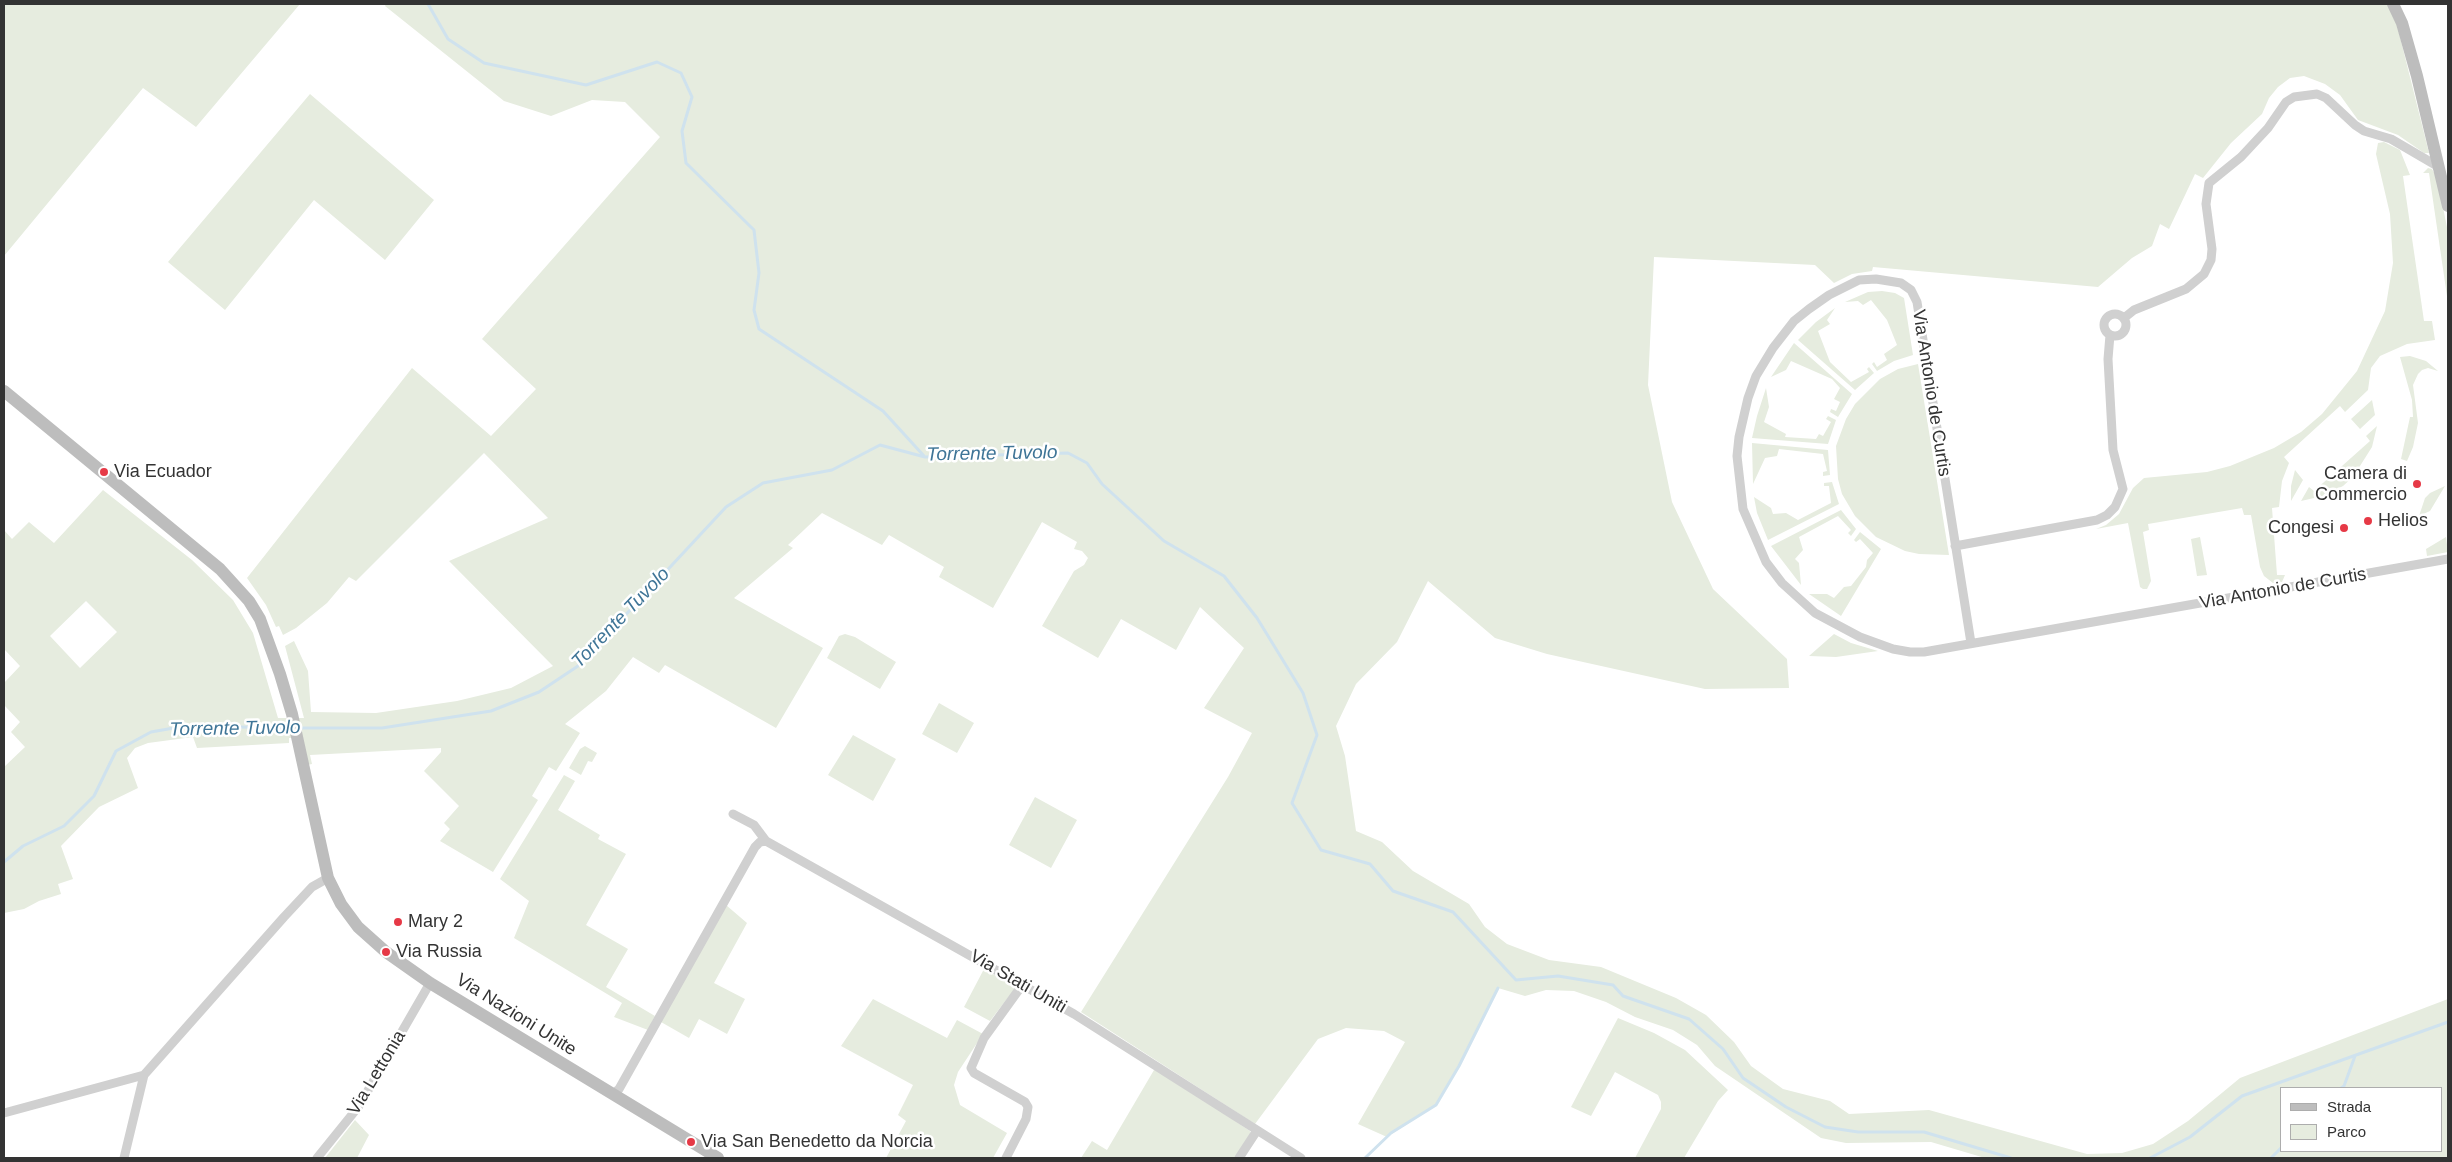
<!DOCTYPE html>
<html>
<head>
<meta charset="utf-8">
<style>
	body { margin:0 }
	#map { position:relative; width:2452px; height:1162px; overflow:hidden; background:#fff; font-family:Helvetica,sans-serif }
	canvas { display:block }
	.frame { position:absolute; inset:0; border:5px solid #333; pointer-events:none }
	.legend { position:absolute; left:2280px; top:1087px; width:162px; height:65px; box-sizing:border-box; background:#fff; border:1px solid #adadad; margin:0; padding:6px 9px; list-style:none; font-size:15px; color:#333 }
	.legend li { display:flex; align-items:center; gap:10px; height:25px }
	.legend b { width:25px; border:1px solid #adadad }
</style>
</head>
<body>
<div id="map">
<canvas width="2452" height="1162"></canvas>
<div class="frame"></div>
<ul class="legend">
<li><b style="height:6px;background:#bdbdbd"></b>Strada</li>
<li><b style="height:14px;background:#e6ecdf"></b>Parco</li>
</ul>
</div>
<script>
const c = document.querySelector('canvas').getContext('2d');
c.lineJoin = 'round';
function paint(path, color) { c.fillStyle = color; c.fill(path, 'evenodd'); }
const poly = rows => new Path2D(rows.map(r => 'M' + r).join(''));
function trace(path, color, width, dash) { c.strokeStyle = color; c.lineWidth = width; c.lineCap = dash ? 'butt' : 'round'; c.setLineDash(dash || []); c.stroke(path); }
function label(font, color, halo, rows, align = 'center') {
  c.font = font + ' Helvetica,sans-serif'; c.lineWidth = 5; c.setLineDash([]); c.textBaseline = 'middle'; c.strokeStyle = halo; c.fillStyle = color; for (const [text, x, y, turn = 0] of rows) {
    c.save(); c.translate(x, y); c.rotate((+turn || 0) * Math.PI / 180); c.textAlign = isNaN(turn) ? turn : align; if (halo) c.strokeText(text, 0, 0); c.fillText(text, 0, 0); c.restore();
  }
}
paint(poly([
	[4,4,300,4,196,127,143,88,4,256],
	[386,4,2387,4,2397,25,2429,153,2424,153,2398,135,2358,120,2340,95,2325,84,2304,76,2290,78,2278,87,2269,98,2262,114,2231,143,2203,178,2195,174,2169,229,2160,224,2152,246,2132,258,2098,287,1873,267,1872,271,1852,274,1834,283,1815,265,1654,257,1648,385,1672,502,1713,589,1787,659,1789,688,1705,689,1547,654,1495,638,1428,581,1397,642,1356,684,1336,726,1345,756,1356,831,1382,842,1413,871,1469,904,1485,927,1507,944,1549,960,1601,967,1676,998,1706,1015,1734,1042,1751,1066,1783,1089,1830,1101,1849,1114,1929,1110,2087,1154,2122,1153,2153,1144,2188,1121,2240,1078,2448,999,2448,1158,1985,1158,1931,1142,1846,1143,1821,1138,1715,1066,1697,1045,1673,1030,1635,1017,1606,1002,1574,991,1546,990,1525,996,1498,988,1459,1066,1436,1105,1387,1137,1358,1124,1405,1042,1384,1031,1346,1028,1318,1039,1255,1124,1081,1012,1228,777,1252,733,1204,708,1244,648,1200,607,1176,650,1121,619,1098,658,1042,626,1074,571,1084,565,1088,558,1082,551,1074,549,1077,542,1042,522,993,608,939,577,944,567,889,535,882,545,822,513,788,545,793,548,734,598,823,648,776,728,665,665,659,673,633,657,606,691,565,724,580,733,556,771,549,767,532,796,538,800,493,872,440,841,450,829,444,823,459,806,424,771,441,752,441,748,310,755,312,764,307,765,303,738,289,738,289,743,197,748,193,737,148,743,135,748,127,758,138,788,99,807,61,846,73,879,58,884,61,894,39,901,24,909,4,913,4,767,25,747,11,732,20,722,4,705,4,683,20,666,4,649,4,530,12,539,29,522,54,543,103,490,192,560,233,600,253,633,278,718,304,718,285,646,294,641,308,671,311,712,376,713,457,701,511,688,553,666,449,561,548,518,484,453,356,581,349,577,327,603,296,628,283,635,279,626,276,627,266,605,247,578,412,368,491,436,536,389,482,339,660,137,625,102,592,100,551,116,504,101,385,6],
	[86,601,117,632,80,668,50,636],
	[2281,1088,2441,1088,2441,1151,2281,1151],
	[310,94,434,200,385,260,314,200,225,310,168,262],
	[2384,142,2400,150,2410,175,2403,176,2424,321,2432,321,2435,340,2407,344,2380,356,2371,368,2368,390,2345,412,2340,406,2284,457,2289,463,2282,481,2279,507,2272,508,2277,575,2285,575,2282,582,2273,583,2264,576,2260,567,2251,515,2244,515,2242,508,2148,524,2149,530,2143,532,2151,581,2147,589,2143,589,2140,587,2128,523,2096,529,2106,525,2119,514,2133,488,2144,478,2207,472,2230,466,2274,448,2301,432,2322,414,2357,371,2385,311,2393,263,2390,214,2376,154,2378,143],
	[2428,168,2432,169,2437,178,2448,232,2448,303,2429,173,2423,173],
	[1882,291,1895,293,1904,298,1913,355,1894,361,1877,371,1872,364,1874,362,1877,367,1887,360,1884,354,1897,345,1887,320,1871,300,1863,305,1858,301,1845,302,1868,292],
	[1835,308,1827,320,1830,324,1818,331,1830,362,1851,382,1869,372,1867,369,1869,367,1874,373,1855,390,1798,340,1816,322],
	[1794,343,1852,394,1838,417,1830,412,1831,409,1836,411,1840,402,1834,399,1840,388,1832,379,1791,361,1786,370,1771,377],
	[2410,356,2426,361,2438,371,2428,368,2422,370,2418,374,2413,385,2418,423,2413,447,2407,461,2401,459,2410,417,2413,417,2412,400,2400,357],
	[1918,364,1949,555,1919,554,1905,551,1876,537,1855,516,1842,494,1838,479,1836,446,1846,419,1855,404,1880,379,1898,369],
	[1766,388,1769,407,1764,422,1786,434,1785,437,1816,439,1819,434,1823,436,1831,422,1826,419,1828,416,1836,420,1828,444,1752,438,1757,416],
	[2372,400,2375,415,2360,429,2351,419],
	[2377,426,2372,447,2353,477,2343,486,2323,496,2301,501,2309,487,2314,491,2370,441,2366,436],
	[1752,443,1828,450,1830,475,1823,476,1823,472,1827,471,1823,454,1779,449,1777,456,1765,458,1753,484],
	[2295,470,2303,480,2291,501,2291,486],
	[1832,482,1839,504,1768,540,1757,513,1754,497,1771,508,1773,514,1786,513,1798,520,1831,503,1829,486,1824,486,1824,483],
	[2445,486,2430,511,2419,516,2425,498,2430,493],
	[1841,510,1856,529,1851,536,1848,533,1851,530,1838,516,1799,537,1803,550,1795,559,1799,563,1801,585,1771,546],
	[1860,532,1881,549,1841,616,1809,594,1827,594,1834,598,1844,587,1851,586,1866,567,1867,560,1873,553,1860,539,1856,542,1854,540],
	[2200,537,2207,575,2197,576,2191,539],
	[2446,537,2448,552,2427,556,2426,549],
	[845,634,855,637,896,662,880,689,827,658,839,636],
	[1834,634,1851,643,1878,651,1836,657,1809,656],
	[939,703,974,723,957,753,922,734],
	[853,735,896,759,873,801,828,775],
	[585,746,597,753,592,762,588,761,581,775,569,768,580,749],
	[564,775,575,781,558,810,600,835,598,839,626,854,586,925,628,949,606,987,655,1016,648,1030,614,1017,622,1003,514,938,529,901,500,879],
	[1035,797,1077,820,1051,868,1009,845],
	[726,905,747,923,714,983,745,999,727,1034,699,1019,689,1038,661,1022],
	[984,969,1016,987,990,1021,964,1007],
	[873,999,947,1038,957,1020,983,1034,958,1072,954,1085,960,1105,1007,1133,993,1158,886,1158,906,1121,898,1115,913,1085,841,1046],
	[1618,1018,1654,1033,1685,1050,1728,1090,1718,1101,1684,1158,1635,1158,1661,1109,1661,1102,1658,1095,1615,1072,1591,1116,1571,1107],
	[1154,1070,1160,1071,1250,1131,1251,1134,1236,1158,1081,1158,1092,1141,1107,1150],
	[355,1120,369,1135,357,1158,325,1158]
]), '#e6ecdf');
trace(poly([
	[428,4,448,39,484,63,586,85,657,62,681,73,692,97,682,131,686,163,754,230,759,273,754,310,759,329,883,411,924,456],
	[297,728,382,728,491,711,539,692,578,666,726,507,763,483,832,470,880,445,925,457,1068,453,1087,463,1102,484,1164,541,1224,576,1257,618,1303,693,1317,735,1292,803,1321,850,1370,864,1393,891,1453,912,1516,980,1558,976,1613,985,1623,996,1689,1019,1723,1049,1743,1078,1786,1107,1825,1127,1858,1132,1924,1132,2011,1158],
	[4,862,23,846,64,826,94,796,116,751,151,732,185,726,291,728],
	[2341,1088,2344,1086,2355,1056],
	[1365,1158,1391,1133,1436,1105,1459,1066,1498,988],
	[2150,1158,2190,1137,2242,1096,2448,1022],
	[2271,1158,2281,1148]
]), '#cfe2ee', 3);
trace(poly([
	'2104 325a11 11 0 1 1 22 0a11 11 0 1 1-22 0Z',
	[2124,318,2134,310,2186,289,2204,274,2211,260,2212,249,2206,204,2209,183,2241,157,2268,128,2286,102,2294,97,2317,94,2326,98,2355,125,2364,131,2391,139,2439,167],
	[1955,546,2097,520,2107,515,2115,507,2123,489,2113,450,2108,359,2110,335],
	[1971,643,1917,302,1911,290,1901,283,1876,279,1859,280,1829,295,1809,309,1794,321,1773,348,1756,376,1748,398,1739,437,1737,456,1743,509,1766,562,1782,583,1815,613,1860,637,1893,649,1910,652,1924,652,2448,559],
	[733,814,754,825,766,841,1074,1014,1301,1158],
	[613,1094,619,1089,755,847,760,842,766,841],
	[4,1113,144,1075,284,917,312,887,328,878],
	[124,1158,144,1075],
	[317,1158,359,1106,430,983],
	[1006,1158,1026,1119,1028,1107,1025,1102,974,1073,971,1068,984,1038,1023,984],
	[1239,1158,1256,1132]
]), '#d0d0d0', 9);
trace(poly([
	[2393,4,2402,23,2417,76,2448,206],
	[4,391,220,569,249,601,260,619,280,674,292,714,328,878,341,904,358,927,386,952,430,983,718,1158]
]), '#bdbdbd', 12);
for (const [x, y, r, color] of [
	[104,472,5,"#e63946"],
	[2417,484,5,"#e63946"],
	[2368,521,5,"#e63946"],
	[2344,528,5,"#e63946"],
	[398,922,5,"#e63946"],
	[386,952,5,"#e63946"],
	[691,1142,5,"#e63946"]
]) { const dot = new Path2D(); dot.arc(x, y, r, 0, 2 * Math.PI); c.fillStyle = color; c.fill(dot); trace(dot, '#fff', 2); }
label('18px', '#333', '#fff', [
	["Via Antonio de Curtis",1931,393,81],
	["Via Antonio de Curtis",2283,589,-10],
	["Via Stati Uniti",1018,982,30],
	["Via Nazioni Unite",516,1015,32],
	["Via Lettonia",377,1073,-59]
]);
label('18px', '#333', '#fff', [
	["Via Ecuador",114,472],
	["Camera di",2407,474,"right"],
	["Commercio",2407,495,"right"],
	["Helios",2378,521],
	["Congesi",2334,528,"right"],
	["Mary 2",408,922],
	["Via Russia",396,952],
	["Via San Benedetto da Norcia",701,1142]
], 'left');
label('italic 19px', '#3f7597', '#fff', [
	["Torrente Tuvolo",992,454,-1],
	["Torrente Tuvolo",621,618,-46],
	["Torrente Tuvolo",235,729,-1]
]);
</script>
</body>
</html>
